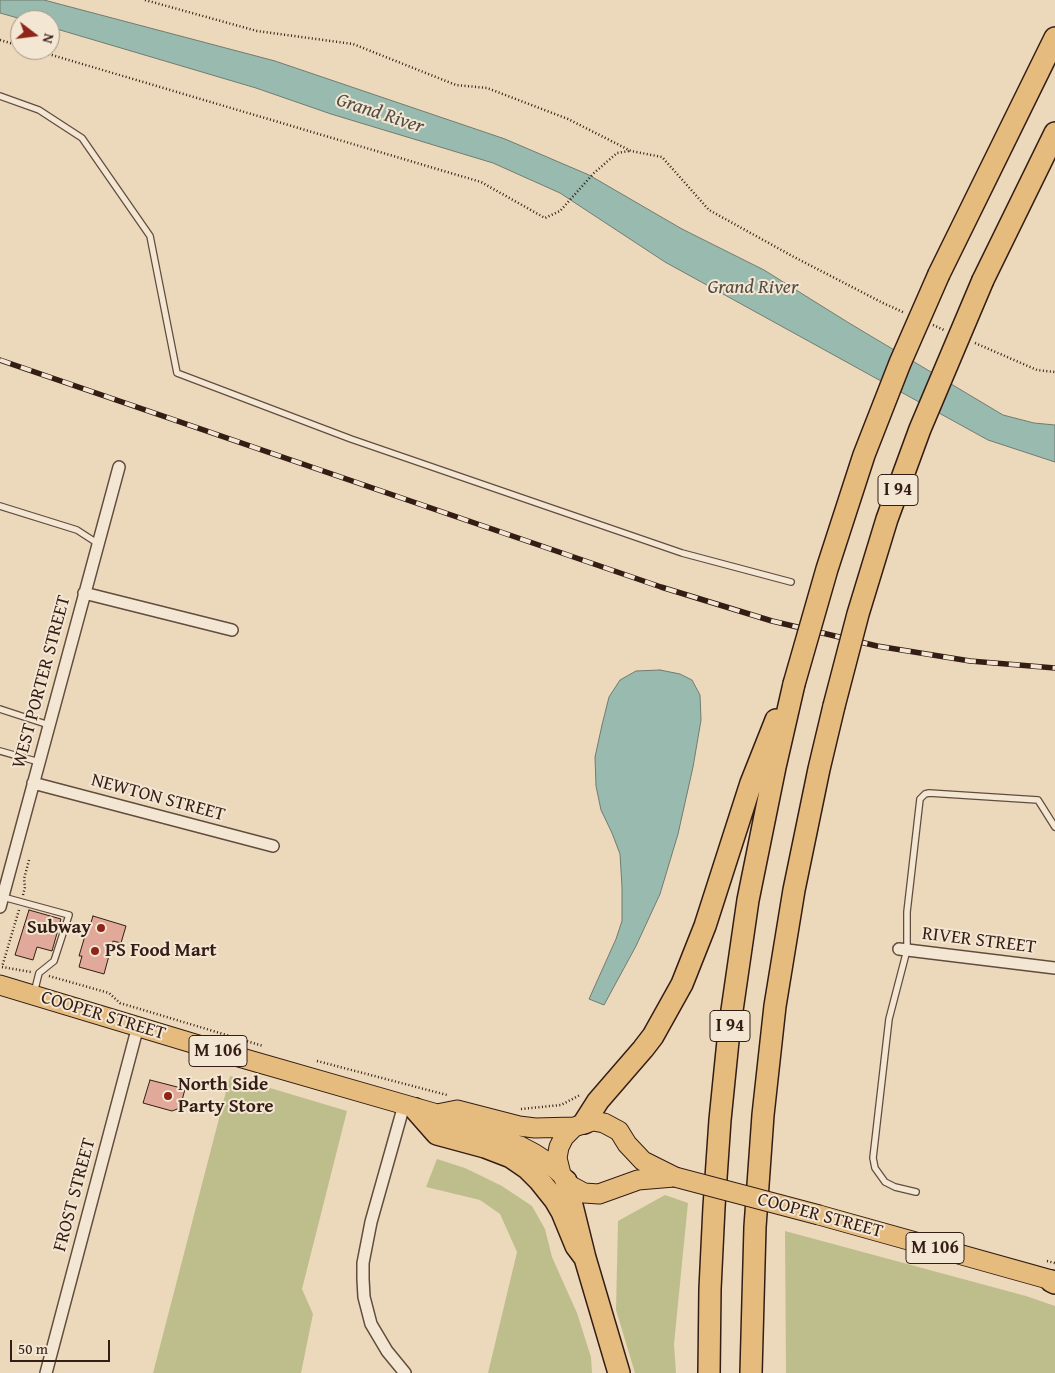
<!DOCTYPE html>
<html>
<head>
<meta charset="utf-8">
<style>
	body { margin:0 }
	#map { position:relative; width:1055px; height:1373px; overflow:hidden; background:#ecd9bc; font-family:"Gentium Book Plus",serif }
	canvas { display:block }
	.north { position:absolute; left:10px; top:10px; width:50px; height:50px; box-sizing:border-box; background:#f3e6d3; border:1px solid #a79687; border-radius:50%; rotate:105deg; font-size:14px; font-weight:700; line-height:20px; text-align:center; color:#341d14 }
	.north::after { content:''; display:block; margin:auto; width:18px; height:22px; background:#8f2418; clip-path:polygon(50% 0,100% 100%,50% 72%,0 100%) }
	.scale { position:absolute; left:10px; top:1340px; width:100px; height:22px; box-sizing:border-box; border:2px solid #341d14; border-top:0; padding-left:6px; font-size:15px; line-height:18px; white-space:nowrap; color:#341d14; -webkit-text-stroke:4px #f3e6d3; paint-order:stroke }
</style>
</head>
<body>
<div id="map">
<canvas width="1055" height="1373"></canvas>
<div class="north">N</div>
<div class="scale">50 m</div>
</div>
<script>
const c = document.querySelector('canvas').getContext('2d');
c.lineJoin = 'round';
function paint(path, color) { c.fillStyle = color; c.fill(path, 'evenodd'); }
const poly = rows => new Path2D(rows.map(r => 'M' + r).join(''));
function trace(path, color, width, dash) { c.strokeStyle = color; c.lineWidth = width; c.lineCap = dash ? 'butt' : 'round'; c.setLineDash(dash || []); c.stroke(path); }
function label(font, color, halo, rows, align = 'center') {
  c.font = font + ' "Gentium Book Plus",serif'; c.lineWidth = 4; c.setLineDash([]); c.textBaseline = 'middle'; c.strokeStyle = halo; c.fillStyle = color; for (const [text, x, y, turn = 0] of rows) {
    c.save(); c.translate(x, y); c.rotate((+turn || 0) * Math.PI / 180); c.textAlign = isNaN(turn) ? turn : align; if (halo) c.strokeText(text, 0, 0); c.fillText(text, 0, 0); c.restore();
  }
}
paint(poly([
	[230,1076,347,1111,302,1289,313,1314,301,1373,153,1373],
	[437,1159,465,1168,502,1186,532,1206,545,1229,552,1257,577,1313,591,1357,592,1373,488,1373,517,1252,500,1214,480,1200,426,1187],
	[665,1195,688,1203,674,1344,676,1373,635,1373,616,1310,618,1221],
	[785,1231,1026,1296,1055,1306,1055,1373,786,1373]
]), '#bebe8c');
const water = poly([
	[0,0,44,0,275,61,505,139,589,175,682,229,764,270,849,323,1003,415,1034,423,1055,425,1055,462,988,440,665,262,560,193,493,163,331,114,256,88,50,27,50,20,25,20,0,13,0,0],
	[660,670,680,674,692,680,700,695,701,720,693,767,678,834,660,894,636,946,604,1005,589,999,616,939,622,921,622,887,620,854,612,833,601,810,596,786,595,757,602,725,609,697,620,680,636,671,660,670]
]);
paint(water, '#99baae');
trace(water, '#717b70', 1);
const building = poly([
	[29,910,61,919,52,951,37,947,33,960,15,955,29,910],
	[93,916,126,926,121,943,113,941,104,974,79,967,82,956,79,956,87,929,89,929,93,916],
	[150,1080,185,1089,180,1108,172,1111,143,1103,150,1080]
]);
paint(building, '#e0a999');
trace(building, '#341d14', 1);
const lane = poly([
	[0,96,39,110,82,138,150,236,177,373,351,439,682,553,791,582],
	[0,506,77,530,97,543],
	[0,709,49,725],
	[0,751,39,762],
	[3,897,69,915,54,961,39,973,34,993],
	[916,1192,895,1187,885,1182,875,1168,873,1158,889,1019,907,950,907,912,920,799,925,794,929,793,1038,800,1055,827]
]);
const street = poly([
	[84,593,232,630],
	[33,783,273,846],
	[0,907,119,467],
	[899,949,1055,968],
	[404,1105,371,1222,363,1263,363,1279,364,1297,371,1324,387,1351,405,1373],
	[46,1373,138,1026]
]);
const primary = poly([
	[0,985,235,1056,437,1114,457,1110,519,1126,535,1128,574,1127,593,1121,604,1123,619,1131,627,1144,643,1161,675,1177],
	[437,1114,450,1127,520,1146,535,1154,549,1163,561,1174,569,1185,584,1193,599,1194,638,1180,674,1177],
	[561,1174,557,1158,559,1147,564,1137,574,1127],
	[819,1215,1055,1281]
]);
const highway = poly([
	[939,274,1055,38],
	[983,280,1055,133],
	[415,1109,437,1134,485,1147,511,1157,527,1168,539,1180,555,1200,562,1212,576,1246,585,1258],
	[584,1123,598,1101,643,1049,653,1036,682,984,705,926,751,783,776,720],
	[566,1181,585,1258,619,1373],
	[1051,1281,1055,1283],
	[709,1373,710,1289,714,1207,720,1120,729,1031,748,900,775,767,794,684],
	[751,1373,755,1227,763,1115,775,1006,794,890,819,769,834,706]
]);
trace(lane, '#624c3e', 8);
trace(street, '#624c3e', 14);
trace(primary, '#341d14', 21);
trace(highway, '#341d14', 24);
trace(poly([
	[145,0,257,31,353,44,456,85,487,88,568,119,631,151,662,157,709,210,794,257,883,303,905,313],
	[0,40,20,46],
	[35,50,481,182,545,218,560,211,594,173,617,153,629,151],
	[933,325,944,330],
	[975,343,1037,370,1055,372],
	[23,895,25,887,24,879,29,860],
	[19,910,2,967,31,972],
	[49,976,109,993,120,1003,263,1046],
	[317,1061,447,1095],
	[521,1109,561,1105,580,1095],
	[1047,1261,1055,1263]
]), '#341d14', 2.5, [1, 2.5]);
trace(lane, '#f3e6d3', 5.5);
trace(street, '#f3e6d3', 11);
trace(primary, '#e6bc7e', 19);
trace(highway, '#e6bc7e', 21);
const rail = poly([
	[0,360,661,587,772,621,877,646,970,661,1055,668]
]);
trace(rail, '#341d14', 5.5);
trace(rail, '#f3e6d3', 4, [11]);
const primaryBridge = poly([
	[675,1177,819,1215]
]);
const highwayBridge = poly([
	[794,684,827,569,864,455,900,363,939,274],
	[834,706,858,614,887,519,920,429,983,280]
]);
trace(primaryBridge, '#341d14', 21, []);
trace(highwayBridge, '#341d14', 24, []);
trace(primaryBridge, '#e6bc7e', 19);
trace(highwayBridge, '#e6bc7e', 21);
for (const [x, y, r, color] of [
	[101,928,5,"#8f2418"],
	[95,951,5,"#8f2418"],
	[168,1096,5,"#8f2418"]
]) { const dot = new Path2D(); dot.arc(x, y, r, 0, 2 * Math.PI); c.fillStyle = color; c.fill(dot); trace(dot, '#f3e6d3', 2); }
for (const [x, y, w] of [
	[898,490,40],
	[730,1026,40],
	[218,1051,58],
	[935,1248,58]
]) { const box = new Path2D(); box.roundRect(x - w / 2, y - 15.5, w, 31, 4); c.fillStyle = '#f3e6d3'; c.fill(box); trace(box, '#341d14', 1); }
label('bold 18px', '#341d14', null, [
	["I 94",898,490],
	["I 94",730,1026],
	["M 106",218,1051],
	["M 106",935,1248]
]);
label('19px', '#341d14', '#f3e6d3', [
	["WEST PORTER STREET",42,682,-75],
	["NEWTON STREET",158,798,15],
	["RIVER STREET",979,941,7],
	["COOPER STREET",103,1016,17],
	["FROST STREET",75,1195,-75],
	["COOPER STREET",820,1216,15]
]);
label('bold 19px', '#341d14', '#f3e6d3', [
	["Subway",91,928,"right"],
	["PS Food Mart",105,951],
	["North Side",178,1085],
	["Party Store",178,1107]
], 'left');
label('italic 20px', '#524c42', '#f3e6d3', [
	["Grand River",380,114,18],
	["Grand River",753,288]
]);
</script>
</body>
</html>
